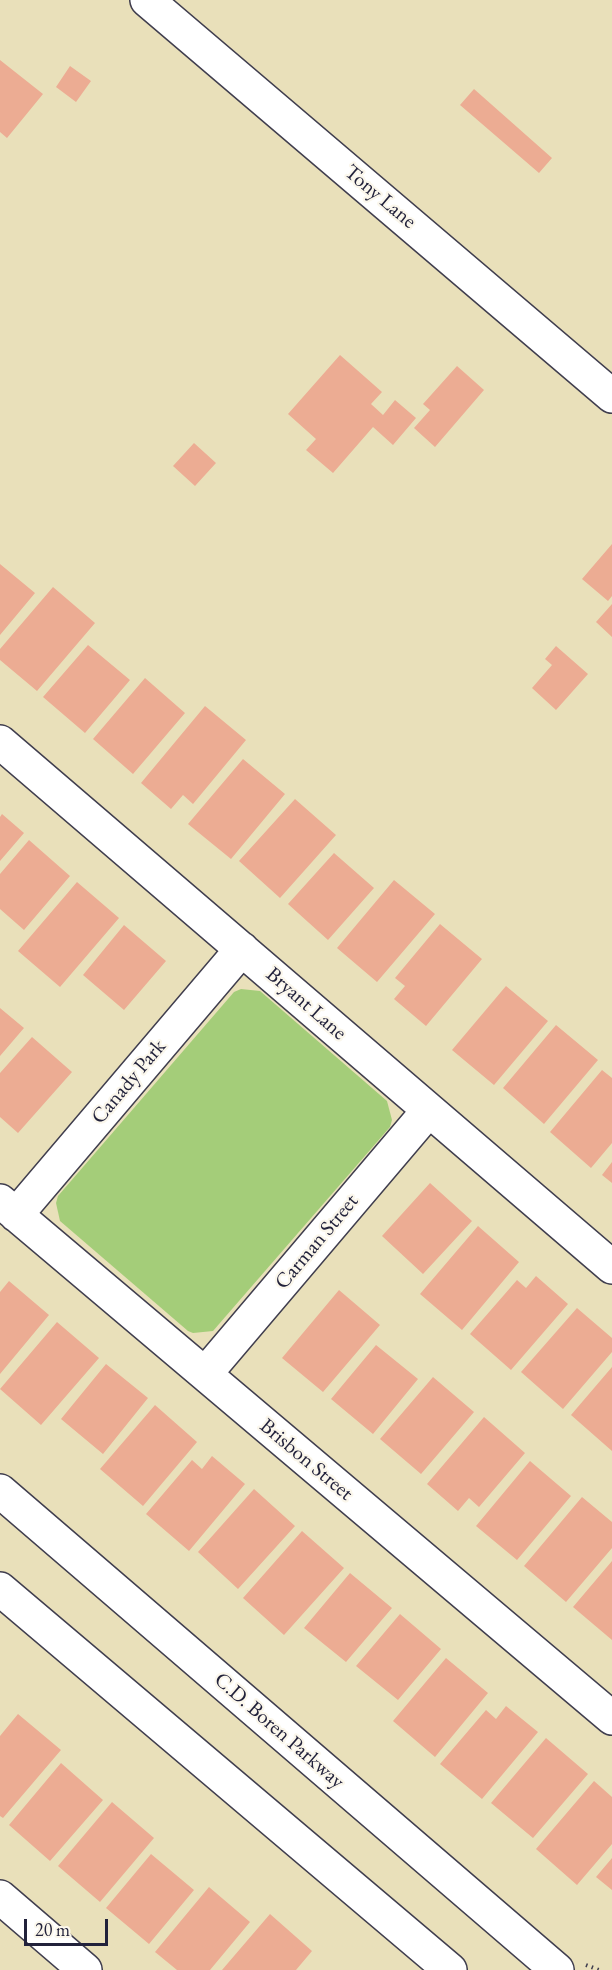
<!DOCTYPE html>
<html>
<head>
<meta charset="utf-8">
<style>
	body { margin:0 }
	#map { position:relative; width:612px; height:1970px; overflow:hidden; background:#e9e0ba; font-family:"EB Garamond",serif }
	canvas { display:block }
	.scale { position:absolute; left:24px; top:1919px; width:84px; height:27px; box-sizing:border-box; border:3px solid #22223b; border-top:0; padding-left:8px; font-size:18px; line-height:21px; white-space:nowrap; color:#22223b; -webkit-text-stroke:4px #fbf7ec; paint-order:stroke }
</style>
</head>
<body>
<div id="map">
<canvas width="612" height="1970"></canvas>
<div class="scale">20 m</div>
</div>
<script>
const c = document.querySelector('canvas').getContext('2d');
c.lineJoin = 'round';
function paint(path, color) { c.fillStyle = color; c.fill(path, 'evenodd'); }
const poly = rows => new Path2D(rows.map(r => 'M' + r).join(''));
function trace(path, color, width, dash) { c.strokeStyle = color; c.lineWidth = width; c.lineCap = dash ? 'butt' : 'round'; c.setLineDash(dash || []); c.stroke(path); }
function label(font, color, halo, rows, align = 'center') {
  c.font = font + ' "EB Garamond",serif'; c.lineWidth = 4.5; c.setLineDash([]); c.textBaseline = 'middle'; c.strokeStyle = halo; c.fillStyle = color; for (const [text, x, y, turn = 0] of rows) {
    c.save(); c.translate(x, y); c.rotate((+turn || 0) * Math.PI / 180); c.textAlign = isNaN(turn) ? turn : align; if (halo) c.strokeText(text, 0, 0); c.fillText(text, 0, 0); c.restore();
  }
}
paint(poly([
	[241,989,260,991,387,1101,392,1120,390,1127,213,1331,193,1333,188,1331,60,1221,56,1203,58,1196,234,992]
]), '#a4cd79');
paint(poly([
	[0,60,43,94,7,138,0,132],
	[70,66,91,81,76,102,56,87],
	[474,89,552,158,539,173,460,105],
	[340,355,382,392,371,404,383,415,395,400,416,418,393,445,373,427,333,473,306,450,316,439,288,414],
	[457,366,484,390,435,447,414,428,430,410,423,404],
	[194,443,216,463,195,486,173,466],
	[612,544,612,596,608,601,582,579],
	[0,564,35,593,0,635],
	[53,587,95,623,37,691,0,660,0,649],
	[612,604,612,637,596,622],
	[88,645,130,680,85,733,43,697],
	[556,646,588,674,556,710,532,688,552,665,545,659],
	[145,678,185,713,133,774,93,739],
	[205,706,246,740,193,804,183,795,171,809,141,783],
	[243,759,285,794,231,859,188,824],
	[295,799,336,835,280,898,239,861],
	[2,814,24,833,0,861,0,817],
	[29,840,70,876,24,930,0,909,0,874],
	[334,853,374,888,328,940,288,904],
	[394,880,435,914,377,982,337,948],
	[77,882,119,918,60,987,18,951],
	[440,924,482,959,426,1026,394,999,405,986,395,978],
	[124,925,166,961,124,1010,83,975],
	[506,986,548,1021,494,1085,452,1050],
	[0,1008,24,1028,0,1056],
	[556,1025,598,1060,544,1124,503,1088],
	[32,1037,72,1072,18,1133,0,1117,0,1073],
	[602,1070,612,1078,612,1143,591,1168,550,1132],
	[612,1162,612,1183,602,1175],
	[430,1183,472,1221,423,1274,382,1236],
	[478,1226,519,1262,462,1330,420,1294],
	[536,1276,568,1304,511,1370,470,1334,517,1280,526,1288],
	[9,1281,49,1315,0,1374,0,1292],
	[339,1290,380,1325,323,1392,282,1358],
	[577,1308,612,1338,612,1352,563,1409,521,1372],
	[57,1322,99,1358,41,1425,0,1389],
	[376,1345,418,1379,373,1434,331,1399],
	[106,1364,148,1398,103,1454,61,1419],
	[612,1367,612,1451,571,1415],
	[433,1377,474,1412,421,1474,380,1439],
	[155,1405,197,1442,143,1506,100,1469],
	[484,1417,525,1453,479,1507,469,1498,458,1511,427,1484],
	[212,1456,245,1484,189,1551,146,1514,192,1460,202,1469],
	[530,1461,571,1496,517,1560,476,1526],
	[254,1489,295,1526,238,1589,198,1552],
	[582,1497,612,1522,612,1548,566,1602,524,1566],
	[302,1531,344,1568,284,1635,243,1598],
	[612,1561,612,1640,573,1607],
	[350,1573,392,1608,346,1662,304,1628],
	[400,1614,441,1649,398,1700,356,1666],
	[446,1658,488,1693,435,1757,393,1721],
	[506,1706,538,1732,482,1799,440,1764,486,1710,496,1719],
	[18,1714,61,1750,3,1818,0,1816,0,1736],
	[546,1738,588,1774,533,1838,491,1803],
	[61,1763,103,1800,50,1861,9,1825],
	[594,1781,612,1797,612,1844,577,1885,536,1849],
	[112,1802,154,1838,100,1902,58,1866],
	[151,1854,194,1890,149,1944,106,1908],
	[612,1858,612,1890,596,1877],
	[209,1887,250,1922,210,1970,177,1970,155,1952],
	[270,1914,312,1951,296,1970,222,1970]
]), '#ecac93');
const minor = poly([
	[147,0,612,396],
	[0,742,612,1267],
	[0,1201,612,1718],
	[16,1215,242,949],
	[205,1374,429,1110],
	[0,1491,557,1970],
	[0,1589,450,1970],
	[0,1897,85,1970]
]);
trace(minor, '#403e4e', 36);
trace(poly([
	[586,1965,599,1970]
]), '#403e4e', 4, [1.5, 4.5]);
trace(minor, '#fff', 33);
label('21px', '#22223b', '#fbf7ec', [
	["Tony Lane",380,197,40],
	["Bryant Lane",306,1004,41],
	["Canady Park",129,1082,-50],
	["Carman Street",317,1242,-50],
	["Brisbon Street",306,1460,40],
	["C.D. Boren Parkway",279,1731,41]
]);
</script>
</body>
</html>
